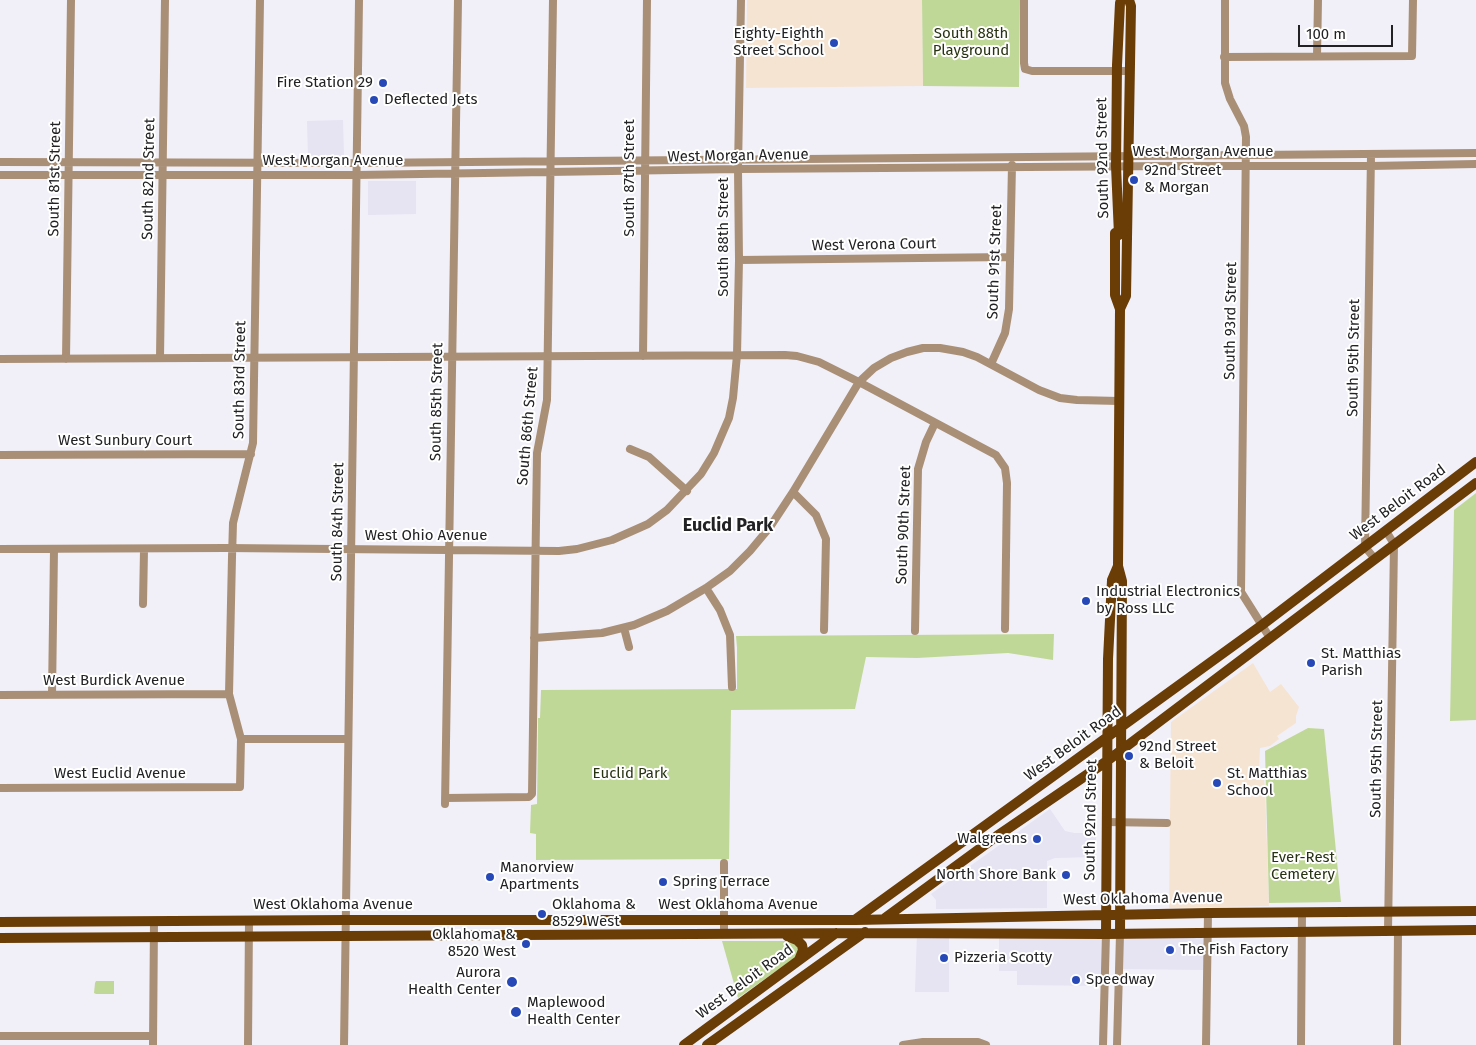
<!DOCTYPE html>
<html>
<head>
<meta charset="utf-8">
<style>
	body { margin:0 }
	#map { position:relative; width:1476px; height:1045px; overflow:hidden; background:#f1f0f8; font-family:"Fira Sans",sans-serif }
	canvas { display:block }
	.scale { position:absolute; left:1298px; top:25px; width:95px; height:22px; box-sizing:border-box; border:2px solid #222124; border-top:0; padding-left:6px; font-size:15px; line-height:18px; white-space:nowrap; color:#222124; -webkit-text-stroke:4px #fff; paint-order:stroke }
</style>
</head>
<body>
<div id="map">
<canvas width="1476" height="1045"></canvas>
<div class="scale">100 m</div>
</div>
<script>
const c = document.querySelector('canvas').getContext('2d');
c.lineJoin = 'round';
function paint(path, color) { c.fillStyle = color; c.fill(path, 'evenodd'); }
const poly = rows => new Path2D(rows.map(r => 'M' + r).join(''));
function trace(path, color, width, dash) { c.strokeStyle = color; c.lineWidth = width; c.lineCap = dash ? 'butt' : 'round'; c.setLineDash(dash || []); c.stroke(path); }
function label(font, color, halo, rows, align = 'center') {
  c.font = font + ' "Fira Sans",sans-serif'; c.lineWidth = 4; c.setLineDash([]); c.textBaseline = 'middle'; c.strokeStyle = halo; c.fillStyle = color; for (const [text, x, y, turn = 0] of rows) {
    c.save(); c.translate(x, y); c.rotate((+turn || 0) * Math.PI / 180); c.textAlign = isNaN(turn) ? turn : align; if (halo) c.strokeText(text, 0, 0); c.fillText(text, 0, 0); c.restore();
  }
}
paint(poly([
	[343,120,344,156,308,156,307,121],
	[368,181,416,181,416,214,368,215],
	[1050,809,1065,831,1074,833,1096,833,1096,857,1055,858,1047,861,1047,908,936,909,936,900,931,894],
	[917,933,949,934,949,992,915,992],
	[999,933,1106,934,1105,986,1017,985,1017,971,999,971],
	[1208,933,1207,970,1120,969,1120,934]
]), '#e6e3f2');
paint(poly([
	[747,0,922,0,923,86,746,88],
	[1253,663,1270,692,1281,684,1299,707,1296,716,1296,723,1277,736,1279,739,1270,746,1260,748,1259,771,1263,772,1265,787,1269,906,1169,908,1171,722]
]), '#f6e4d3');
paint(poly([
	[922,0,1020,0,1019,87,923,86],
	[1476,493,1476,720,1450,721,1454,510],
	[1054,634,1053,660,1008,653,917,658,866,657,855,709,731,710,729,859,536,860,536,834,530,833,531,805,537,804,538,718,540,718,541,690,737,689,737,648,736,636],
	[1308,728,1324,729,1341,902,1269,903,1265,751],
	[722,941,790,941,795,943,799,950,796,957,738,998],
	[96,981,114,981,114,994,96,994,94,993,95,983]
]), '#c0d897');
trace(poly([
	[1024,0,1024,63,1025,69,1032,71,1130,71],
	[1225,0,1225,83,1230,99,1244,126,1246,137,1241,592,1270,638],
	[1317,56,1318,0],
	[1224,57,1412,56,1413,0],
	[1371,154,1365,547,1375,559],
	[0,162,357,163,1476,153],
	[0,175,357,175,738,169,1173,166,1371,166,1476,164],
	[739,260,1010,257],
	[643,356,647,0],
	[160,358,165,0],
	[0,359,785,355,797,356,819,362,859,382,874,368,891,358,907,352,923,348,940,348,963,352,977,357,1039,390,1060,398,1077,400,1119,401],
	[66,359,71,0],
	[991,364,1005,333,1009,309,1012,165],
	[630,449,649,457,687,491],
	[0,455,251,454],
	[793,492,816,515,826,539,824,630],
	[1386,531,1394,544,1388,931],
	[0,549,225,548,559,551,577,549,612,540,648,524,667,510,701,474,714,453,729,418,733,398,737,355,739,260,738,169,741,0],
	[706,588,720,610,730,635,732,687],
	[143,604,144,550],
	[624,628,629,647],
	[915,631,918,469,926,442,935,423],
	[534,638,602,633,634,625,667,611,706,588,730,571,750,551,770,527,793,492,859,382,996,455,1005,468,1007,483,1005,629],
	[0,695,229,694],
	[52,695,54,549],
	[241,739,348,739],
	[0,788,240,787,241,739,229,694,232,557,233,523,253,443,260,0],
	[446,798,529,797,532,794,537,453,547,400,553,0],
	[445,804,458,0],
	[1106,822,1167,823],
	[724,934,724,863],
	[0,1036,153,1036],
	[153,1045,154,921],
	[248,1045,249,920],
	[344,1045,359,0],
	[903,1045,923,1042,978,1042,986,1045],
	[1103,1045,1106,934],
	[1117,1045,1120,934],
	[1206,1045,1208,913],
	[1301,1045,1302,913],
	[1397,1045,1398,931]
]), '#a98f76', 8);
trace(poly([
	[1120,309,1126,296,1131,6,1129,0],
	[885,918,997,836,1107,761,1476,483],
	[856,919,1262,625,1476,462],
	[0,922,346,920,856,920,1208,913,1476,911],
	[1106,934,1108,659,1112,580,1118,566],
	[1120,934,1122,581,1118,566,1120,309,1115,295,1115,233,1119,235,1116,166,1117,65,1120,3,1121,0],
	[787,936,797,940,802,945,803,950,799,960],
	[0,938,865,933,1106,934,1476,930],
	[684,1045,836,933],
	[707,1045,865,932]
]), '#6a3d06', 10);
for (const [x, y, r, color] of [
	[834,43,5,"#2749b8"],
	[383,83,5,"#2749b8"],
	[374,100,5,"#2749b8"],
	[1134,180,5,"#2749b8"],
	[1086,601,5,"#2749b8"],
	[1311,663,5,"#2749b8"],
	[1129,756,5,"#2749b8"],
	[1217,783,5,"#2749b8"],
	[1037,839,5,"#2749b8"],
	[1066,875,5,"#2749b8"],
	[490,877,5,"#2749b8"],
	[663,882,5,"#2749b8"],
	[542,914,5,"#2749b8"],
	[526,944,5,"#2749b8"],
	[1170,950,5,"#2749b8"],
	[944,958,5,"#2749b8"],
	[1076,980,5,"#2749b8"],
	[512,982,6,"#2749b8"],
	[516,1012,6,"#2749b8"]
]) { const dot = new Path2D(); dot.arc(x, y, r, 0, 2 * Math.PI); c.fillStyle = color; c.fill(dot); trace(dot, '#fff', 2); }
label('15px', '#222124', '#fff', [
	["Eighty-Eighth",824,34,"right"],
	["Street School",824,51,"right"],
	["Fire Station 29",373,83,"right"],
	["Deflected Jets",384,100],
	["92nd Street",1144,171],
	["& Morgan",1144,188],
	["Industrial Electronics",1096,592],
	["by Ross LLC",1096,609],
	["St. Matthias",1321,654],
	["Parish",1321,671],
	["92nd Street",1139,747],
	["& Beloit",1139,764],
	["St. Matthias",1227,774],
	["School",1227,791],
	["Walgreens",1027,839,"right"],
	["Manorview",500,868],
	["Apartments",500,885],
	["North Shore Bank",1056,875,"right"],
	["Spring Terrace",673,882],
	["Oklahoma &",552,905],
	["8529 West",552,922],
	["Oklahoma &",516,935,"right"],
	["8520 West",516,952,"right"],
	["The Fish Factory",1180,950],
	["Pizzeria Scotty",954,958],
	["Aurora",501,973,"right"],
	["Health Center",501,990,"right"],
	["Speedway",1086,980],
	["Maplewood",527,1003],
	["Health Center",527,1020]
], 'left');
label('15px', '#283312', '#fff', [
	["South 88th",971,34],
	["Playground",971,51],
	["Euclid Park",630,774],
	["Ever-Rest",1303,858],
	["Cemetery",1303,875]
]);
label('15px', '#222124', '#fff', [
	["West Morgan Avenue",1203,152],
	["West Morgan Avenue",738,156,-1],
	["South 92nd Street",1103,158,-91],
	["West Morgan Avenue",333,161],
	["South 87th Street",630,178,-90],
	["South 81st Street",55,179,-89],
	["South 82nd Street",149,179,-89],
	["South 88th Street",724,237,-90],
	["West Verona Court",874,245,-1],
	["South 91st Street",995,262,-88],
	["South 93rd Street",1231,321,-89],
	["South 95th Street",1354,358,-89],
	["South 83rd Street",240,380,-89],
	["South 85th Street",437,402,-89],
	["South 86th Street",528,426,-85],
	["West Sunbury Court",125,441],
	["West Beloit Road",1398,503,-37],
	["South 84th Street",338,522,-89],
	["South 90th Street",904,525,-88],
	["West Ohio Avenue",426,536],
	["West Burdick Avenue",114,681],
	["West Beloit Road",1073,744,-36],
	["South 95th Street",1377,759,-89],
	["West Euclid Avenue",120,774],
	["South 92nd Street",1091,820,-89],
	["West Oklahoma Avenue",1143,899,-1],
	["West Oklahoma Avenue",333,905],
	["West Oklahoma Avenue",738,905],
	["West Beloit Road",745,982,-36]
]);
label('bold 18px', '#222124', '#fff', [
	["Euclid Park",728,526]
]);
</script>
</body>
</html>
